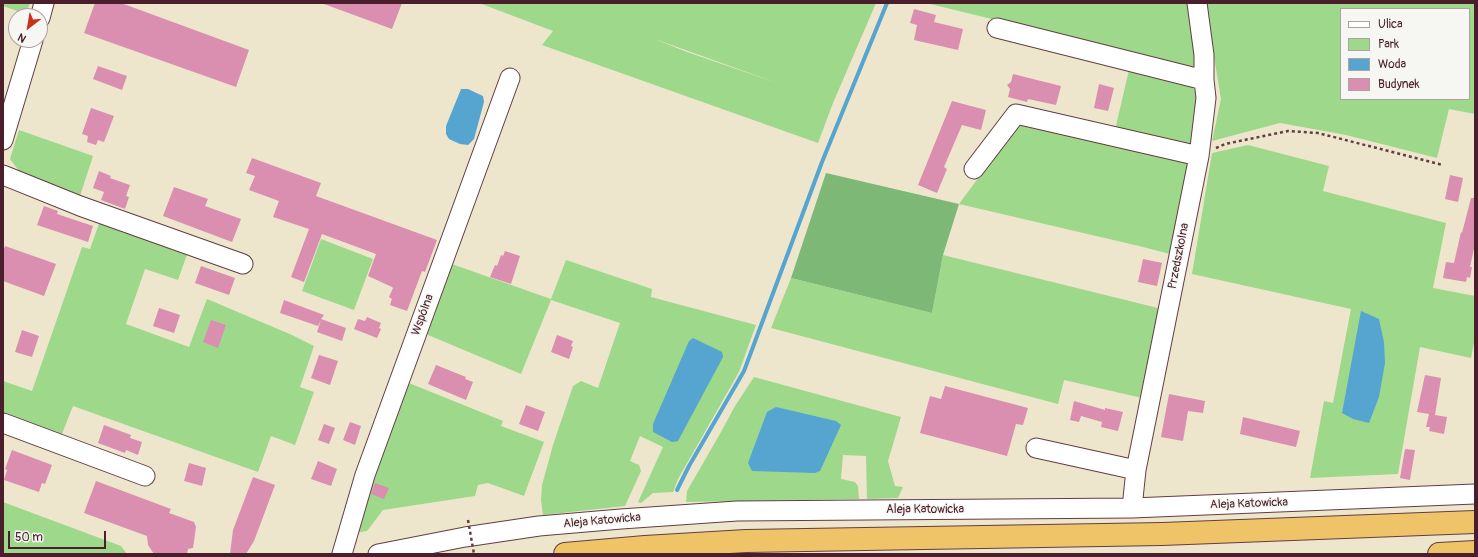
<!DOCTYPE html>
<html>
<head>
<meta charset="utf-8">
<style>
	body { margin:0 }
	#map { position:relative; width:1478px; height:557px; overflow:hidden; background:#ede6cd; font-family:Pangolin,sans-serif }
	canvas { display:block }
	.frame { position:absolute; inset:0; border:4px solid #4a1f2b; pointer-events:none }
	.legend { position:absolute; left:1340px; top:8px; width:130px; height:92px; box-sizing:border-box; background:#f6f6f2; border:1px solid #b1a0a2; margin:0; padding:5px 7px; list-style:none; font-size:12px; color:#4a1f2b }
	.legend li { display:flex; align-items:center; gap:8px; height:20px }
	.legend b { width:20px; border:1px solid #b1a0a2 }
	.north { position:absolute; left:8px; top:8px; width:40px; height:40px; box-sizing:border-box; background:#f6f6f2; border:1px solid #b1a0a2; border-radius:50%; rotate:211deg; font-size:11px; font-weight:700; line-height:16px; text-align:center; color:#4a1f2b }
	.north::after { content:''; display:block; margin:auto; width:14px; height:18px; background:#c8321e; clip-path:polygon(50% 0,100% 100%,50% 72%,0 100%) }
	.scale { position:absolute; left:8px; top:531px; width:98px; height:18px; box-sizing:border-box; border:2px solid #4a1f2b; border-top:0; padding-left:5px; font-size:12px; line-height:14px; white-space:nowrap; color:#4a1f2b; -webkit-text-stroke:3px #f6f6f2; paint-order:stroke }
</style>
</head>
<body>
<div id="map">
<canvas width="1478" height="557"></canvas>
<div class="frame"></div>
<ul class="legend">
<li><b style="height:5px;background:#fff"></b>Ulica</li>
<li><b style="height:11px;background:#9ed88b"></b>Park</li>
<li><b style="height:11px;background:#55a5d0"></b>Woda</li>
<li><b style="height:11px;background:#da8eb0"></b>Budynek</li>
</ul>
<div class="north">N</div>
<div class="scale">50 m</div>
</div>
<script>
const c = document.querySelector('canvas').getContext('2d');
c.lineJoin = 'round';
function paint(path, color) { c.fillStyle = color; c.fill(path, 'evenodd'); }
const poly = rows => new Path2D(rows.map(r => 'M' + r).join(''));
function trace(path, color, width, dash) { c.strokeStyle = color; c.lineWidth = width; c.lineCap = dash ? 'butt' : 'round'; c.setLineDash(dash || []); c.stroke(path); }
function label(font, color, halo, rows, align = 'center') {
  c.font = font + ' Pangolin,sans-serif'; c.lineWidth = 3; c.setLineDash([]); c.textBaseline = 'middle'; c.strokeStyle = halo; c.fillStyle = color; for (const [text, x, y, turn = 0] of rows) {
    c.save(); c.translate(x, y); c.rotate((+turn || 0) * Math.PI / 180); c.textAlign = isNaN(turn) ? turn : align; if (halo) c.strokeText(text, 0, 0); c.fillText(text, 0, 0); c.restore();
  }
}
paint(poly([
	[3,3,30,3,26,14,3,6],
	[479,3,876,3,833,103,818,143,542,45,553,31],
	[652,38,780,84,687,52],
	[926,3,1189,3,1198,69,1000,21],
	[1205,3,1475,3,1475,114,1449,109,1437,158,1346,135,1280,123,1212,141,1221,99],
	[1341,9,1469,9,1469,99,1341,99],
	[1129,70,1190,85,1199,95,1193,147,1115,130],
	[1021,120,1187,158,1192,165,1174,255,1139,246,959,204],
	[19,130,93,156,79,199,25,179,10,159],
	[1248,145,1329,166,1323,191,1446,223,1433,288,1475,296,1475,337,1471,358,1420,347,1398,474,1310,478,1324,401,1333,403,1351,309,1192,274,1212,153],
	[101,218,189,249,178,280,145,269,126,324,189,347,207,299,292,335,314,346,300,387,314,392,295,445,271,436,258,472,73,406,60,439,3,418,3,381,32,391,82,247,90,249],
	[321,239,373,259,354,310,302,291],
	[943,255,1162,309,1142,398,1064,380,1058,404,771,328,791,278,932,313],
	[566,260,652,289,651,297,756,325,739,372,678,479,673,492,653,493,641,503,638,502,663,447,640,436,630,461,639,465,641,471,625,506,543,515,541,500,542,485,553,445,573,386,581,381,598,388,620,323,551,300,521,374,421,332,446,262,551,299],
	[754,377,901,417,888,461,895,486,903,487,898,498,867,499,866,456,843,455,841,479,855,482,858,486,859,499,686,502,687,491,721,432,735,406],
	[404,381,503,421,501,426,544,442,524,496,488,483,478,485,475,496,383,510,367,531,354,533],
	[3,502,121,546,127,554,3,554]
]), '#9ed88b');
paint(poly([
	[826,173,959,204,943,255,932,313,791,278]
]), '#7eb877');
paint(poly([
	[461,89,468,89,483,96,484,102,474,139,468,145,460,144,449,139,446,134,446,126],
	[1361,311,1379,319,1384,342,1385,363,1379,397,1369,423,1353,419,1342,413],
	[693,338,722,352,723,357,678,441,672,442,653,432,653,424,689,341],
	[776,407,836,421,841,425,820,471,815,473,752,471,748,463,767,412]
]), '#55a5d0');
trace(poly([
	[677,490,689,466,744,371,822,162,887,3]
]), '#55a5d0', 4);
paint(poly([
	[95,3,121,3,249,50,236,87,84,33],
	[325,3,402,3,392,29,324,4],
	[914,9,936,15,934,22,963,29,958,50,914,40,917,25,910,23],
	[98,66,127,76,122,90,93,79],
	[1013,74,1061,86,1056,105,1028,99,1027,102,1008,97,1010,89,1007,85,1011,82],
	[1099,84,1114,88,1108,111,1094,108],
	[952,101,986,110,981,130,962,125,944,167,947,169,937,193,918,185],
	[91,108,114,116,104,142,98,140,96,145,87,142,88,136,82,134],
	[252,158,321,183,316,196,437,240,425,272,422,271,407,311,390,305,392,299,389,297,393,288,392,287,368,276,376,254,322,234,304,282,291,277,309,229,273,217,279,201,249,190,255,176,246,173],
	[99,171,111,176,110,178,130,185,126,196,129,197,125,209,101,200,104,192,93,188],
	[1450,175,1463,178,1458,202,1445,199],
	[174,187,208,199,205,206,241,219,232,242,163,216],
	[1471,198,1475,198,1475,244,1470,267,1472,267,1470,278,1467,277,1466,282,1443,278,1446,262,1454,263,1461,232,1462,233],
	[44,206,58,211,57,214,93,226,88,242,37,225],
	[5,246,56,264,44,296,3,281,3,252],
	[505,251,520,256,511,284,490,277,495,265,497,266,501,255,503,256],
	[1143,259,1162,263,1157,286,1138,282],
	[201,266,235,278,229,295,195,283],
	[284,300,324,315,321,319,346,328,342,341,317,332,321,320,318,326,280,313],
	[159,308,180,315,174,333,153,326],
	[367,317,381,323,379,328,381,329,377,338,354,329,358,319,365,321],
	[211,320,226,325,218,348,203,342],
	[22,330,39,336,32,357,15,352],
	[557,335,573,341,571,346,573,347,569,359,551,352],
	[319,355,338,361,330,385,311,378],
	[436,365,466,377,465,379,473,382,466,400,428,384],
	[1425,375,1441,378,1435,415,1447,417,1444,434,1429,431,1430,427,1426,427,1429,414,1417,412],
	[945,386,1028,408,1023,425,1016,424,1007,456,920,433,930,396,941,399],
	[1169,394,1205,401,1203,413,1188,411,1183,441,1161,437],
	[1074,401,1105,410,1105,408,1123,412,1118,431,1101,427,1102,422,1081,416,1079,422,1070,420],
	[526,405,545,412,538,431,519,424],
	[1243,417,1300,431,1296,447,1240,434],
	[350,422,361,426,355,445,343,440],
	[324,424,335,428,329,444,318,440],
	[104,425,131,435,130,438,142,442,138,455,126,450,125,453,98,443],
	[1405,449,1415,450,1410,480,1400,478],
	[12,450,52,465,45,484,42,483,39,492,4,480,7,470,5,469],
	[318,461,337,469,331,486,311,479],
	[189,463,206,468,202,486,184,481],
	[253,477,275,485,254,541,246,554,230,554,233,530],
	[96,481,171,509,169,513,194,522,196,527,193,548,188,549,187,554,154,554,148,545,147,536,84,513],
	[375,483,389,488,384,499,371,494]
]), '#da8eb0');
const minor = poly([
	[40,18,44,3],
	[997,28,1204,80],
	[3,140,33,40],
	[974,169,1016,114,1199,156],
	[3,175,80,206,243,264],
	[3,423,145,476],
	[1036,448,1136,470],
	[1132,508,1136,470,1199,156,1206,98,1204,80,1204,55,1197,3],
	[342,554,365,475,510,78],
	[378,554,465,537,539,526,621,519,737,511,1132,508,1475,494]
]);
const highway = poly([
	[565,554,645,547,746,541,1162,534,1475,522],
	[1439,554,1475,552]
]);
trace(minor, '#623d43', 21);
trace(highway, '#623d43', 24);
trace(poly([
	[1216,148,1225,144,1288,131,1318,133,1443,165]
]), '#623d43', 2.5, [3, 3]);
trace(minor, '#fff', 19);
trace(highway, '#efc469', 22);
trace(poly([
	[468,520,474,554]
]), '#623d43', 2.5, [3, 3]);
label('12px', '#4a1f2b', '#f6f6f2', [
	["Przedszkolna",1179,256,-79],
	["Wspólna",423,315,-70],
	["Aleja Katowicka",1249,504,-2],
	["Aleja Katowicka",925,510],
	["Aleja Katowicka",602,521,-5]
]);
</script>
</body>
</html>
